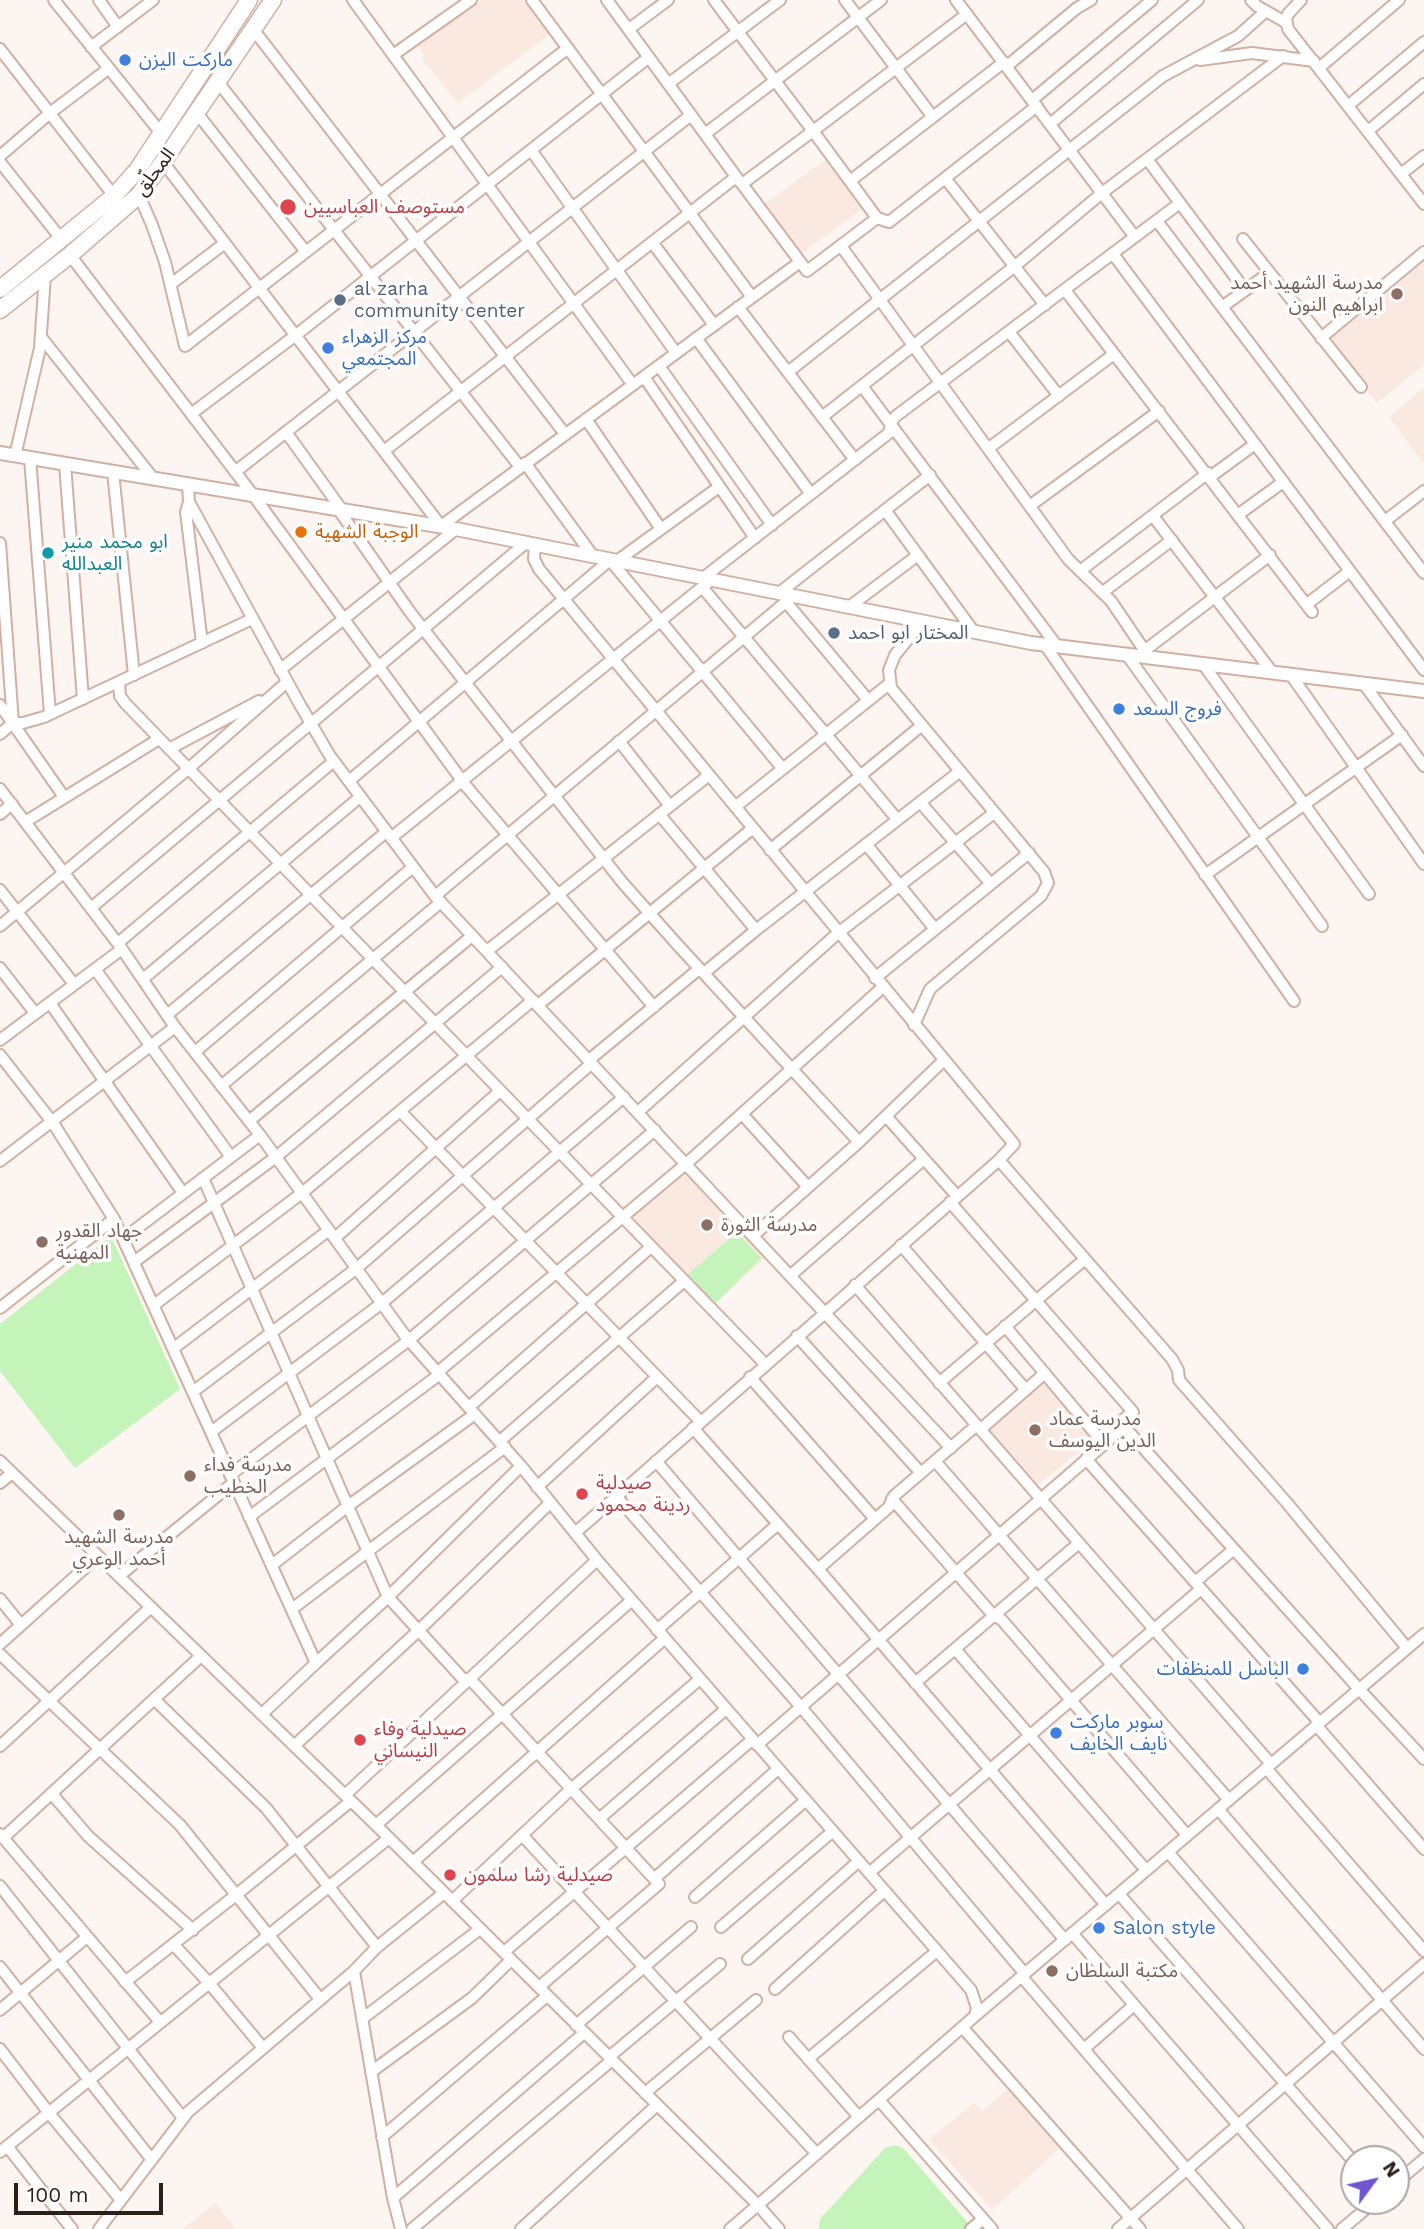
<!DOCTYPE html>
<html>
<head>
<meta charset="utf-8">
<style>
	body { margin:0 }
	#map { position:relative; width:1424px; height:2229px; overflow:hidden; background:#fcf5f1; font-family:"Work Sans",sans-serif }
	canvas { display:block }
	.north { position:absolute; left:1340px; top:2145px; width:70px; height:70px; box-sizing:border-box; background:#fff; border:2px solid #aba6a3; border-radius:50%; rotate:57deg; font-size:19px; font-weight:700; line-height:28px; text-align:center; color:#2c201a }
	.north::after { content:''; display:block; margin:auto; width:24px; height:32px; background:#7055ce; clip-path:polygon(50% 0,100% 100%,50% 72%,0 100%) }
	.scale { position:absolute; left:14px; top:2183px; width:149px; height:32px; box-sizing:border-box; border:4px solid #2c201a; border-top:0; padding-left:9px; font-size:21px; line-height:24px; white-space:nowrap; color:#2c201a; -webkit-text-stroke:5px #fff; paint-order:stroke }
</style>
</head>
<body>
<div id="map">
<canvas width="1424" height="2229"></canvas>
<div class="north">N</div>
<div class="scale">100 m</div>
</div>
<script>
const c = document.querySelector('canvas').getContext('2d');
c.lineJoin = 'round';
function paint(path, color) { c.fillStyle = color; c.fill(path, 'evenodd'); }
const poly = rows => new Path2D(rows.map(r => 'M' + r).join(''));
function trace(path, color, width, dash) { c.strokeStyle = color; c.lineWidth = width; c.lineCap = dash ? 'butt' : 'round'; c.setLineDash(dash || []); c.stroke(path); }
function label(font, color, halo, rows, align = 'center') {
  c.font = font + ' "Work Sans","Noto Sans Arabic",sans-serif'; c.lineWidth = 7; c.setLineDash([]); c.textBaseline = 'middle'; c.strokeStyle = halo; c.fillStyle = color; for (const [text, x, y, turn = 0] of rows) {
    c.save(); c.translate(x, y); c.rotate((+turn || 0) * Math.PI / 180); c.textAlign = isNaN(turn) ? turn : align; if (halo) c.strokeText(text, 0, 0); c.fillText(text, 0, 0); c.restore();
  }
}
paint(poly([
	[481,0,524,0,549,35,458,103,422,59,424,55,417,46],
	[825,160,862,209,801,254,764,204],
	[1424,257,1424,365,1377,403,1330,345,1332,338],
	[1424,387,1424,464,1389,417],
	[685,1173,765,1258,713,1305,632,1216],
	[1046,1380,1094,1439,1036,1487,988,1428],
	[1009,2088,1061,2147,992,2210,929,2139,974,2103,982,2111],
	[215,2203,236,2229,183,2229]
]), '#fae9e1');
paint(poly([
	[737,1232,761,1258,716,1303,688,1274],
	[111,1236,180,1389,75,1468,0,1371,0,1324],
	[896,2145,903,2148,969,2224,963,2229,819,2229,820,2219,885,2148]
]), '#c4f4b9');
const minor = poly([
	[54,0,161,133],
	[99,0,118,27],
	[353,0,633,385],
	[532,0,752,297],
	[607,0,740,182],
	[714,0,813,131,967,14],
	[845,0,932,116],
	[956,0,1135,237],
	[1251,0,1257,6,1287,23],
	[1301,0,1288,14,1286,19,1288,29,1424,204],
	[253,29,565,434],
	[629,29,668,0],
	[91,47,153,0],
	[0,49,114,196],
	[393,55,471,0],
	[1200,60,1252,53,1314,61],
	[1007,66,1077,8,1091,0],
	[1319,68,1399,0],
	[218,82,520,467],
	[668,84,780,0],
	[1032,100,1152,0],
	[1349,105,1424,42],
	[197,113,306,252],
	[1050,124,1198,0],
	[813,131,877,218,807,271,742,184,813,131],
	[1368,131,1424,84],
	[705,134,881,0],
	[531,150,676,353],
	[0,156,50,113,108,69],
	[1147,159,1245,290],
	[0,162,62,240],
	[163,162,441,526,800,262],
	[1401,174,1424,156],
	[945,178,1045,305],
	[850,181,1004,62],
	[139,195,152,225,165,262,185,346,568,48],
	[877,218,889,222,1037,106],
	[1157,221,1222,307,1269,273],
	[1243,239,1361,387],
	[652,242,714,325],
	[841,246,1068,559,1111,601,1149,657],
	[1113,254,1424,670],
	[70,255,253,495,466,786,654,1007],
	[171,284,225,243],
	[1065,290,1312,612],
	[738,307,855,460],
	[1222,307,1424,573],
	[1010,333,1059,396],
	[41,337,153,478],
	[696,338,811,494],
	[1321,338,1424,252],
	[659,366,772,525],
	[788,372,1163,76,1238,36,1266,11],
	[644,377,755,538],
	[862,386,1057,646],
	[191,414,296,335,649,57],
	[822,417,1015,266,1102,193,1283,56],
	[586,419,661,529],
	[286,432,342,510],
	[989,448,1114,354],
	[384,451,736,177],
	[15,456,40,348,45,275],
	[30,458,50,714],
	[525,463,593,556],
	[65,464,83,699],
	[113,472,134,675],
	[235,472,691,115],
	[1210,477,1255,444],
	[188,484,189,502,299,703,330,756,435,896,951,1448],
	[189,502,186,512,202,643],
	[1031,505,1159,411],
	[338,509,410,612,622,882,675,942,859,1142],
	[885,510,974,632],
	[1239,514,1283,482],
	[1153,516,1272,672],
	[1385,521,1424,491],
	[0,543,13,723,0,734],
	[535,544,534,559,539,569,1014,1144,999,1160,1172,1359,1178,1370,1179,1380,1287,1503,1407,1648],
	[617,561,719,487],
	[1080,571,1208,473],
	[703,578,889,433,892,421,896,416,1180,203],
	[702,587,897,819],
	[1103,592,1172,540],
	[779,593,930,475],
	[786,602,868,700],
	[1307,604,1350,571],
	[849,607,918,555],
	[1045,645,1294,1001],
	[1144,651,1270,555],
	[1127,655,1322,926],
	[1203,664,1369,894],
	[280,670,456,529],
	[1291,675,1424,864],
	[119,682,120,696,125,703,765,1364],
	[1364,684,1424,766],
	[0,705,64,797],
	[13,723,23,723,44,717,252,619],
	[619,741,670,806],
	[169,749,259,701],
	[349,781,610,560,783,769],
	[0,789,122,949,175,1027,260,1135,406,1337,521,1466,597,1560,971,1990,977,2008,975,2016,758,2205,377,1826,0,1461],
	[920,802,991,884],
	[735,807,889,684],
	[0,814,12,804],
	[659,814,756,930],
	[25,822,159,739],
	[391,838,711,580],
	[866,844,935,929],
	[770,850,921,726],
	[1205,875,1402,735],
	[0,890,74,984],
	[435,896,793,596],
	[91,908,527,542],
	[0,926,188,769,287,682],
	[118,943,334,761],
	[487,951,709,775],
	[0,968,35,1013],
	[95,969,231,1157],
	[704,973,756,930,959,772],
	[875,978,1029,853],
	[143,979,360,797],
	[50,1003,183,1193],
	[538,1005,753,828],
	[167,1015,386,832],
	[914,1025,930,989,1041,896,1048,883,1044,872,891,688,889,670,895,655,922,622],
	[0,1040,122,949],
	[195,1052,413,867],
	[0,1055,53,1123,114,1219,316,1663,262,1714],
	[589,1060,699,969],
	[221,1086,441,902],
	[400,1111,700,1421],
	[638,1112,838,933,994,813],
	[742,1114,808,1187],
	[886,1116,957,1196],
	[249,1121,472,936],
	[0,1161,175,1027],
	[203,1178,388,1597,463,1679,470,1679,659,1884,539,1987],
	[950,1202,1133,1412,1120,1422,1359,1689,1424,1759],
	[754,1235,859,1142,943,1061],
	[335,1238,500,1091],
	[123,1239,260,1135],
	[901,1245,1026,1390],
	[134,1262,276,1157,502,967],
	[791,1275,924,1159],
	[855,1285,1271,1764],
	[154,1305,302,1193,533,1000],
	[0,1308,114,1219],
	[1005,1326,1104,1444],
	[797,1336,921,1473],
	[174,1348,329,1230],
	[438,1372,687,1163,883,987],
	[750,1377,875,1519],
	[939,1383,1085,1259],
	[194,1391,357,1268,592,1063],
	[469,1407,651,1247],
	[693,1428,818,1569,1106,1905],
	[981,1429,1045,1373],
	[211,1432,382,1303,624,1097],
	[500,1441,684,1281],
	[1086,1459,1320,1723],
	[656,1461,1065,1940],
	[935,1461,1229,1800],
	[230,1475,409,1340,655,1130],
	[0,1483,12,1473],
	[537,1487,657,1377],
	[616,1496,801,1707,1025,1974],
	[892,1499,993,1615,1002,1620,1187,1835],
	[249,1517,440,1374],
	[575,1533,999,1160],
	[272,1565,348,1506,475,1414],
	[818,1569,889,1507,894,1496,977,1425],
	[119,1576,233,1483],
	[1195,1582,1233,1550],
	[0,1599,21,1625],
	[292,1609,505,1447],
	[657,1630,778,1524],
	[0,1644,98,1556],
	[955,1649,1146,1870],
	[0,1654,180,1825,320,1999],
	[316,1663,388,1597,521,1466],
	[915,1683,1079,1543],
	[155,1700,266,1808,377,1947],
	[1316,1725,1424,1849],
	[757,1745,1124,1427],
	[0,1746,151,1607],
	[294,1746,418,1631,550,1503],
	[1266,1768,1424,1951],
	[52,1794,88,1836,193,1930],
	[345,1795,597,1560],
	[1218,1809,1424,2049],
	[599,1819,726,1709],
	[376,1825,632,1600],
	[0,1834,160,2022],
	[522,1835,817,2154],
	[3,1838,201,1656],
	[1168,1852,1424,2147],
	[413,1862,665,1638],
	[869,1873,1201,1589],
	[654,1879,778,1769],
	[0,1886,183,2118],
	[1119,1894,1354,2162],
	[695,1897,806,1800],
	[452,1901,571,1789,700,1679],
	[721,1927,833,1831],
	[1072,1933,1328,2229],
	[174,1945,209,1983,263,2048],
	[504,1952,753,1739],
	[748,1959,859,1861],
	[0,1967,152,2160],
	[354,1971,377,1947,444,1893],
	[1022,1977,1238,2229],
	[125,1982,236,1895,351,1801],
	[775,1989,884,1891],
	[0,2010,87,1937],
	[975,2016,1424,1634],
	[362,2019,480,1929],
	[576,2025,691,1927],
	[963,2028,1140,2229],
	[789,2037,859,2117],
	[0,2049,49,2113,121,2200],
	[1084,2049,1134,2005],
	[609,2057,720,1964],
	[808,2059,937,1951],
	[371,2072,472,1998,511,1960],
	[645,2093,756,2000],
	[879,2100,992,2229],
	[382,2137,547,1996],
	[7,2146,72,2229],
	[0,2152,389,1838],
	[1396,2183,1424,2159],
	[393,2198,584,2033],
	[99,2229,188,2112,354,1971,393,2198,401,2229],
	[412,2229,612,2060],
	[521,2229,657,2105],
	[730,2229,758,2205,779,2229],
	[971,2229,983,2219],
	[1118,2229,1424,1964],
	[1342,2229,1375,2201]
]);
const major = poly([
	[0,453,456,529,1031,643,1424,691]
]);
const highway = poly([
	[0,289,114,196,138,169,249,0],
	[0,310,70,255,139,195,163,162,273,0]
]);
trace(minor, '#d1b0a1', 14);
trace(major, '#d1b0a1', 16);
trace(highway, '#d1b0a1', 19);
trace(minor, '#fff', 10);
trace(major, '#fff', 12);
trace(highway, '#fff', 16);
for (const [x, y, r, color] of [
	[125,60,7,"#3f7fe0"],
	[288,207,9,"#e0444e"],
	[1397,294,7,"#8d6e63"],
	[340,300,7,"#5c6f8a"],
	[328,348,7,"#3f7fe0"],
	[301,532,7,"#e8710a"],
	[48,553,7,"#0f9aa8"],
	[834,633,7,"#5c6f8a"],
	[1119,709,7,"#3f7fe0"],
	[707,1225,7,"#8d6e63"],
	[42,1242,7,"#8d6e63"],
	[1035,1430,7,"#8d6e63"],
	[190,1476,7,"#8d6e63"],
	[582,1494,7,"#e0444e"],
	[119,1515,7,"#8d6e63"],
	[1303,1669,7,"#3f7fe0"],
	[1056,1733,7,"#3f7fe0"],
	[360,1740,7,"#e0444e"],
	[450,1875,7,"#e0444e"],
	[1099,1928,7,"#3f7fe0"],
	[1052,1971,7,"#8d6e63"]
]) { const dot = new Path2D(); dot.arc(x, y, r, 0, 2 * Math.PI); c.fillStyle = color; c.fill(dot); trace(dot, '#fff', 2.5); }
label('19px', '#366cbe', '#fff', [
	["ماركت اليزن",139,60],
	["مركز الزهراء",342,337],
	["المجتمعي",342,359],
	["فروج السعد",1133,709],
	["الباسل للمنظفات",1289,1669,"right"],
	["سوبر ماركت",1070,1722],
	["نايف الخايف",1070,1744],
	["Salon style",1113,1928]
], 'left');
label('19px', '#2c201a', '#fff', [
	["المحلّق",155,172,-53]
]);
label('19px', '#be3a42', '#fff', [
	["مستوصف العباسيين",304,207],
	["صيدلية",596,1483],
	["ردينة محمود",596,1505],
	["صيدلية وفاء",374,1729],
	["النيساني",374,1751],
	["صيدلية رشا سلمون",464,1875]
], 'left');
label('19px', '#785e54', '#fff', [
	["مدرسة الشهيد أحمد",1383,283,"right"],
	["ابراهيم النون",1383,305,"right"],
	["مدرسة الثورة",721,1225],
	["جهاد القدور",56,1231],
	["المهنية",56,1253],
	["مدرسة عماد",1049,1419],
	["الدين اليوسف",1049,1441],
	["مدرسة فداء",204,1465],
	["الخطيب",204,1487],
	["مدرسة الشهيد",119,1537,"center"],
	["أحمد الوعري",119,1559,"center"],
	["مكتبة السلطان",1066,1971]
], 'left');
label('19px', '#4e5e75', '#fff', [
	["al zarha",354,289],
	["community center",354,311],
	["المختار ابو احمد",848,633]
], 'left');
label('19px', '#c56008', '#fff', [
	["الوجبة الشهية",315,532]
], 'left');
label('19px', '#0d838f', '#fff', [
	["ابو محمد منير",62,542],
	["العبدالله",62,564]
], 'left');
</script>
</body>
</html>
